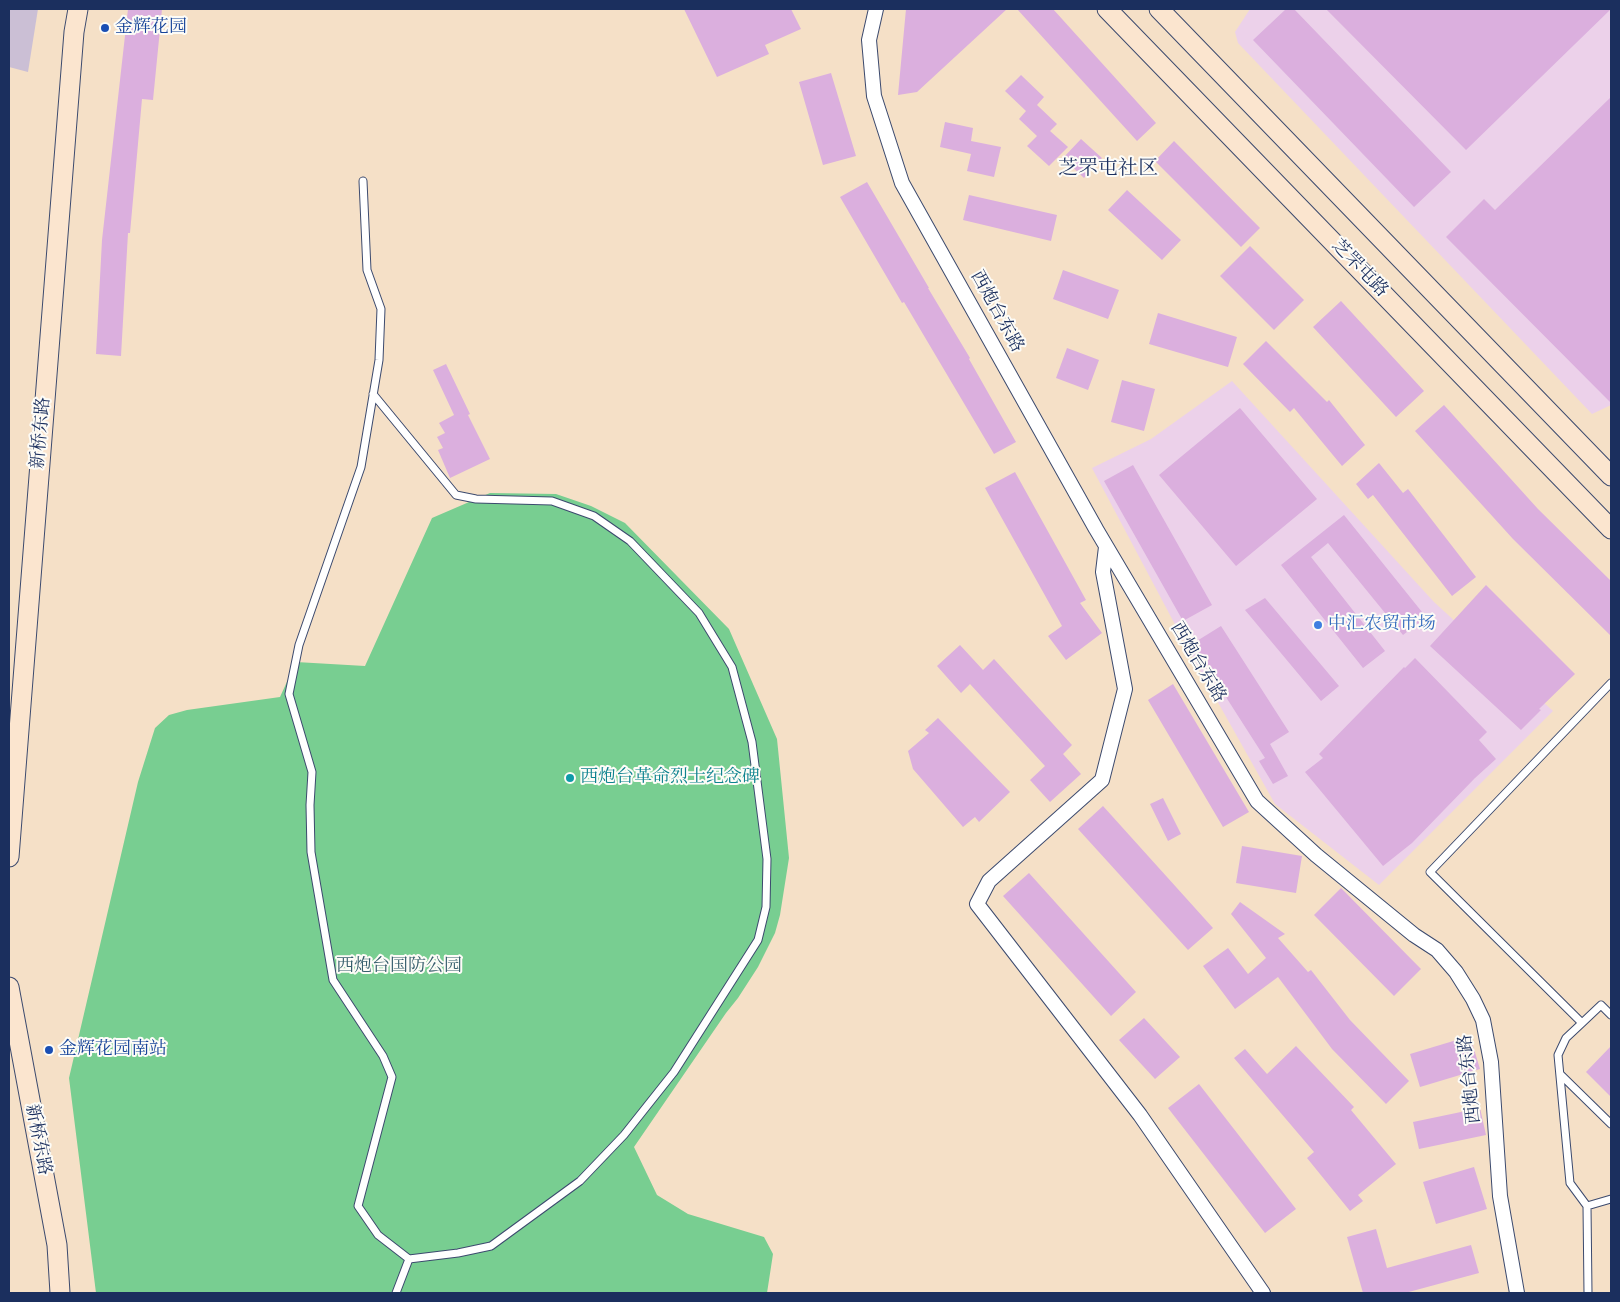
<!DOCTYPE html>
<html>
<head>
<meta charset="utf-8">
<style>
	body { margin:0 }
	#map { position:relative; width:1620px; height:1302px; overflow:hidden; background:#f5e0c7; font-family:"IM FELL English",serif }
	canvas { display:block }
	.frame { position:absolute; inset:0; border:10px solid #1b2f5e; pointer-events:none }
</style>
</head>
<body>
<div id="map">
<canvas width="1620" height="1302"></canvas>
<div class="frame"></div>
</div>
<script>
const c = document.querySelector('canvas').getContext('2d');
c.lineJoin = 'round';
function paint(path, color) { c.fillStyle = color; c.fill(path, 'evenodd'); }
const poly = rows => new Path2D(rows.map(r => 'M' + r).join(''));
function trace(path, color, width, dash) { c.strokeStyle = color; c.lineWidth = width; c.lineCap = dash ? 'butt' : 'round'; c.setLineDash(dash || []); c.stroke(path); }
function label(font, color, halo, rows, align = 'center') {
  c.font = font + ' "IM FELL English","Noto Serif SC",serif'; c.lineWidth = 4; c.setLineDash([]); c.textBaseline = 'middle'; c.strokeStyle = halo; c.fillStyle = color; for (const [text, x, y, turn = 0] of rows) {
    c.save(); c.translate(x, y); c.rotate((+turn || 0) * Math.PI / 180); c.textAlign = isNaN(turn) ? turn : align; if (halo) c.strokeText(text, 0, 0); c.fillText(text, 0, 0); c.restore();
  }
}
paint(poly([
	[1250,9,1611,9,1611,405,1592,414,1238,43,1235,32],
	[1232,381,1434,602,1553,711,1379,885,1275,804,1188,649,1092,468,1151,439]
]), '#ecd1ea');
paint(poly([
	[9,9,38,9,28,72,9,67]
]), '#cbbfd5');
paint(poly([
	[490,493,556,494,591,506,625,523,729,629,777,739,789,858,780,915,775,933,758,967,738,998,726,1013,634,1147,657,1195,688,1214,764,1237,773,1254,767,1293,96,1293,69,1078,138,782,155,728,169,715,187,710,280,697,296,662,365,666,432,518]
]), '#78ce91');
paint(poly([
	[128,9,162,9,153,100,142,99,130,233,128,233,121,356,96,354,102,240],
	[684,9,791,9,801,29,765,45,769,54,717,77],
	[906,9,1007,9,917,92,898,95],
	[1017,9,1053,9,1156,123,1137,141],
	[1286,9,1294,9,1451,172,1414,207,1253,40],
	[1326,9,1611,9,1466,150],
	[831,73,856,156,823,165,799,82],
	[1021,75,1044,97,1037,105,1057,124,1050,131,1068,147,1049,166,1027,146,1037,136,1019,119,1026,111,1005,91],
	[1611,97,1611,403,1446,237,1484,199,1495,210],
	[945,122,973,128,971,141,1001,147,994,177,967,171,971,154,940,147],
	[1081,139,1102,158,1084,178,1063,158],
	[1174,141,1260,228,1241,247,1155,161],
	[867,182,929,288,928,288,970,358,969,359,1016,442,994,454,904,302,902,303,840,197],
	[1127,190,1181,240,1162,260,1108,210],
	[969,195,1057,215,1051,241,963,220],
	[1250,246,1304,300,1274,330,1220,276],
	[1063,270,1119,290,1108,319,1053,299],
	[1341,301,1424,391,1396,417,1313,327],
	[1158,313,1237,337,1228,367,1149,344],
	[1266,341,1327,402,1329,400,1365,445,1342,466,1294,408,1290,412,1243,364],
	[1067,348,1099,360,1088,390,1056,378],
	[446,364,470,414,468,415,490,459,450,478,438,450,443,448,437,437,445,433,439,423,454,415,433,370],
	[1122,380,1155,389,1144,431,1111,422],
	[1444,405,1538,509,1611,581,1611,636,1513,539,1415,431],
	[1240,408,1317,499,1236,566,1159,475],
	[1379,463,1403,493,1408,489,1476,577,1452,596,1373,495,1368,499,1356,484],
	[1133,465,1212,605,1183,621,1104,481],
	[1015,472,1086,600,1080,603,1102,633,1066,660,1048,636,1062,626,985,488],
	[1344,515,1426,617,1403,635,1328,543,1311,557,1385,651,1363,668,1281,565],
	[1486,585,1575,674,1539,709,1541,710,1521,730,1430,646],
	[1265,598,1339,686,1321,701,1245,610],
	[1221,626,1289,732,1270,744,1288,776,1273,784,1259,761,1265,758,1192,644],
	[960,645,983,670,994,659,1072,745,1063,754,1081,774,1050,802,1030,780,1045,766,970,684,961,693,937,666],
	[1415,658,1487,732,1479,740,1496,759,1475,778,1412,843,1383,866,1305,772,1323,758,1319,754,1404,667,1405,668],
	[1173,684,1249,812,1223,827,1148,700],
	[938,718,1010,792,979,822,975,817,963,827,913,769,908,751,929,733,925,730],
	[1163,798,1181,834,1168,841,1150,804],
	[1103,806,1213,928,1188,950,1078,829],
	[1242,846,1302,856,1296,893,1236,883],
	[1029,873,1136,992,1111,1016,1003,896],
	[1341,888,1421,969,1394,996,1314,915],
	[1240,902,1285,934,1278,938,1308,972,1311,970,1350,1020,1409,1081,1386,1104,1332,1049,1278,977,1235,1009,1203,966,1228,948,1248,974,1266,958,1231,914],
	[1144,1018,1180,1057,1155,1079,1119,1040],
	[1470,1036,1480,1069,1420,1087,1410,1054],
	[1296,1046,1354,1107,1351,1110,1396,1164,1358,1195,1363,1201,1350,1211,1307,1158,1314,1152,1234,1058,1245,1049,1267,1074],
	[1611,1046,1611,1097,1586,1072],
	[1199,1084,1296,1209,1265,1233,1168,1108],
	[1480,1108,1486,1135,1419,1149,1413,1122],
	[1474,1167,1487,1209,1436,1224,1423,1182],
	[1376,1229,1387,1268,1471,1245,1479,1273,1405,1293,1363,1293,1347,1237]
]), '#dbafde');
const lane = poly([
	[363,181,367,270,381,309,379,360,361,467,299,645,289,694,312,772,310,805,311,852,333,980,383,1056,392,1077,358,1206,378,1235,409,1259,396,1293],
	[373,394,456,495,476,499,552,501,594,516,630,541,699,613,732,667,752,742,767,859,766,907,758,940,674,1072,624,1135,580,1181,491,1246,458,1253,409,1259],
	[1582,1023,1601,1005,1611,1015],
	[1560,1074,1611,1124],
	[1587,1206,1611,1199],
	[1588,1293,1587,1206,1570,1183,1558,1055,1566,1038,1582,1023,1430,872,1611,683]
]);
const street = poly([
	[876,9,869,40,874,96,902,183,1096,529,1257,801,1316,855,1414,935,1437,950,1456,972,1473,999,1483,1020,1491,1062,1500,1196,1517,1293],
	[1106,547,1103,572,1125,689,1102,780,989,881,977,904,1140,1115,1263,1293]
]);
const secondary = poly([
	[1107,9,1611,529],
	[1159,9,1611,476],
	[9,857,74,32,78,9],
	[9,987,57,1245,60,1293]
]);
trace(lane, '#3c4a6e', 9);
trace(street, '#3c4a6e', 16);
trace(secondary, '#3c4a6e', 21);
trace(lane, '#fff', 7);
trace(street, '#fff', 14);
trace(secondary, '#fbe5cf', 19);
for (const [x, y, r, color] of [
	[105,28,5,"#1a4fb4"],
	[1318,625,5,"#3f7fe0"],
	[570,778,5,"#0f9aa8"],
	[49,1050,5,"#1a4fb4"]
]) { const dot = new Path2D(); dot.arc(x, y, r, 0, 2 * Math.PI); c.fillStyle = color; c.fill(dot); trace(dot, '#fdfcf7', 2); }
label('18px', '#164399', '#fdfcf7', [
	["金辉花园",115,28],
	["金辉花园南站",59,1050]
], 'left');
label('18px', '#1b2f5e', '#fdfcf7', [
	["芝罘屯路",1359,269,46],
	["西炮台东路",996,312,61],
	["新桥东路",42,433,-85],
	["西炮台东路",1197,663,59],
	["西炮台东路",1471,1079,-96],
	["新桥东路",37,1140,79]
]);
label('18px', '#366cbe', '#fdfcf7', [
	["中汇农贸市场",1328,625]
], 'left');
label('18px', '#0d838f', '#fdfcf7', [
	["西炮台革命烈士纪念碑",580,778]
], 'left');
label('18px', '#375f6d', '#fdfcf7', [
	["西炮台国防公园",399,967]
]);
label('20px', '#1b2f5e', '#fdfcf7', [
	["芝罘屯社区",1108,170]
]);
</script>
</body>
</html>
